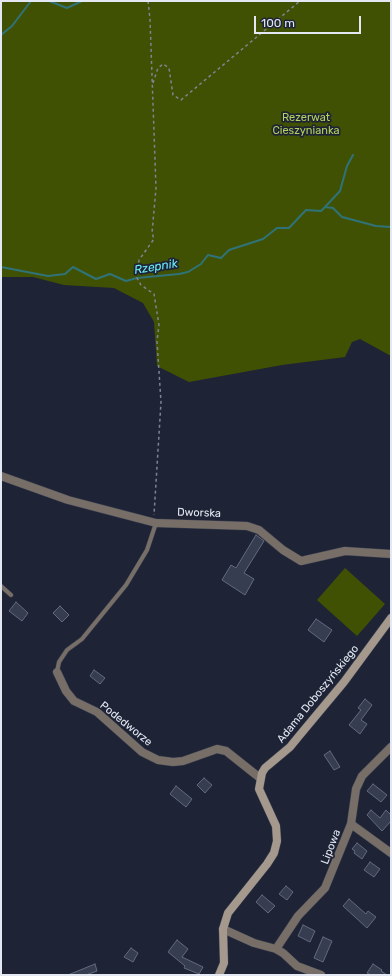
<!DOCTYPE html>
<html>
<head>
<meta charset="utf-8">
<style>
	body { margin:0 }
	#map { position:relative; width:392px; height:976px; overflow:hidden; background:#1e2435; font-family:Rubik,sans-serif }
	canvas { display:block }
	.frame { position:absolute; inset:0; border:2px solid #e3e8f3; pointer-events:none }
	.scale { position:absolute; left:254px; top:16px; width:107px; height:18px; box-sizing:border-box; border:2px solid #e3e8f3; border-top:0; padding-left:5px; font-size:12px; line-height:14px; white-space:nowrap; color:#e3e8f3; -webkit-text-stroke:3px #1e2435; paint-order:stroke }
</style>
</head>
<body>
<div id="map">
<canvas width="392" height="976"></canvas>
<div class="frame"></div>
<div class="scale">100 m</div>
</div>
<script>
const c = document.querySelector('canvas').getContext('2d');
c.lineJoin = 'round';
function paint(path, color) { c.fillStyle = color; c.fill(path, 'evenodd'); }
const poly = rows => new Path2D(rows.map(r => 'M' + r).join(''));
function trace(path, color, width, dash) { c.strokeStyle = color; c.lineWidth = width; c.lineCap = dash ? 'butt' : 'round'; c.setLineDash(dash || []); c.stroke(path); }
function label(font, color, halo, rows, align = 'center') {
  c.font = font + ' Rubik,sans-serif'; c.lineWidth = 3.5; c.setLineDash([]); c.textBaseline = 'middle'; c.strokeStyle = halo; c.fillStyle = color; for (const [text, x, y, turn = 0] of rows) {
    c.save(); c.translate(x, y); c.rotate((+turn || 0) * Math.PI / 180); c.textAlign = isNaN(turn) ? turn : align; if (halo) c.strokeText(text, 0, 0); c.fillText(text, 0, 0); c.restore();
  }
}
paint(poly([
	[1,1,391,1,391,356,360,339,352,342,345,357,282,365,189,382,157,366,154,322,143,303,114,288,64,285,33,277,1,277],
	[345,568,385,604,357,636,317,600]
]), '#415103');
trace(poly([
	[49,1,67,8,82,1],
	[1,35,12,26,31,1],
	[325,207,340,191,347,166,353,155],
	[1,267,48,276,65,274,73,267,96,279,110,274,126,281,137,278,179,274,188,272,201,264,208,255,221,258,229,250,263,239,277,228,289,228,306,210,321,211,325,207,333,208,342,217,376,226,391,227]
]), '#2f7379', 2);
const building = poly([
	[256,535,264,541,244,573,254,579,245,595,222,580,231,565,236,568,256,535],
	[16,602,28,613,22,621,9,611,16,602],
	[60,606,69,615,62,622,53,613,60,606],
	[316,619,332,630,324,642,308,630,316,619],
	[94,670,105,678,100,684,90,676,94,670],
	[365,699,372,705,361,720,367,724,360,734,349,725,361,710,358,708,365,699],
	[330,751,340,767,334,770,324,755,330,751],
	[204,778,212,785,205,793,197,785,204,778],
	[373,784,387,795,381,802,367,791,373,784],
	[176,786,192,799,186,807,170,794,176,786],
	[371,810,380,818,386,810,391,815,391,821,382,831,367,815,371,810],
	[357,843,367,851,362,859,354,853,355,851,352,849,357,843],
	[370,862,380,869,374,877,364,870,370,862],
	[286,886,293,892,287,900,279,894,286,886],
	[262,895,275,906,268,913,256,902,262,895],
	[349,899,366,914,368,911,376,917,367,928,343,906,349,899],
	[303,925,315,931,310,942,298,936,303,925],
	[323,937,332,941,323,962,314,958,323,937],
	[177,940,188,949,182,957,203,967,199,974,184,968,185,966,168,952,177,940],
	[131,948,138,953,133,962,124,957,131,948],
	[95,964,97,971,86,975,68,975,95,964],
	[373,964,382,970,381,971,387,975,371,975,367,973,373,964]
]);
paint(building, '#373d50');
trace(building, '#636a7f', 1);
const lane = poly([
	[1,586,11,595],
	[57,672,59,662,67,650,82,639,126,585,147,550,156,523]
]);
const street = poly([
	[1,476,68,500,156,523,247,526,259,530,283,550,301,561,345,551,391,554],
	[57,672,66,691,74,701,97,712,142,752,158,760,173,762,183,761,217,749,226,751,260,778],
	[351,824,391,853],
	[223,929,254,943,276,949,283,953,297,966,321,975],
	[276,949,298,916,325,888,351,824,356,789,362,776,391,747]
]);
const secondary = poly([
	[219,975,224,963,223,929,228,913,267,864,274,853,277,841,276,826,259,789,262,773,265,768,290,747,299,736,344,682,391,618]
]);
trace(lane, '#3a3f50', 5);
trace(street, '#3a3f50', 9);
trace(secondary, '#3a3f50', 9);
trace(poly([
	[148,1,150,19,156,188,152,233,154,239,139,260,137,278,141,285,154,294,159,325,157,341,161,402,154,515],
	[153,83,158,68,163,64,169,68,173,95,181,100,300,1]
]), '#7e8492', 1.5, [3, 3]);
trace(lane, '#766e67', 4);
trace(street, '#766e67', 8);
trace(secondary, '#a5988d', 8);
label('11px', '#b4d15f', '#1e2435', [
	["Rezerwat",306,118],
	["Cieszynianka",306,131]
]);
label('11px', '#e3e8f3', '#1e2435', [
	["Dworska",199,513,2],
	["Adama Doboszyńskiego",318,694,-51],
	["Podedworze",126,724,39],
	["Lipowa",331,847,-69]
]);
label('italic 12px', '#6aedf8', '#1e2435', [
	["Rzepnik",156,267,-9]
]);
</script>
</body>
</html>
